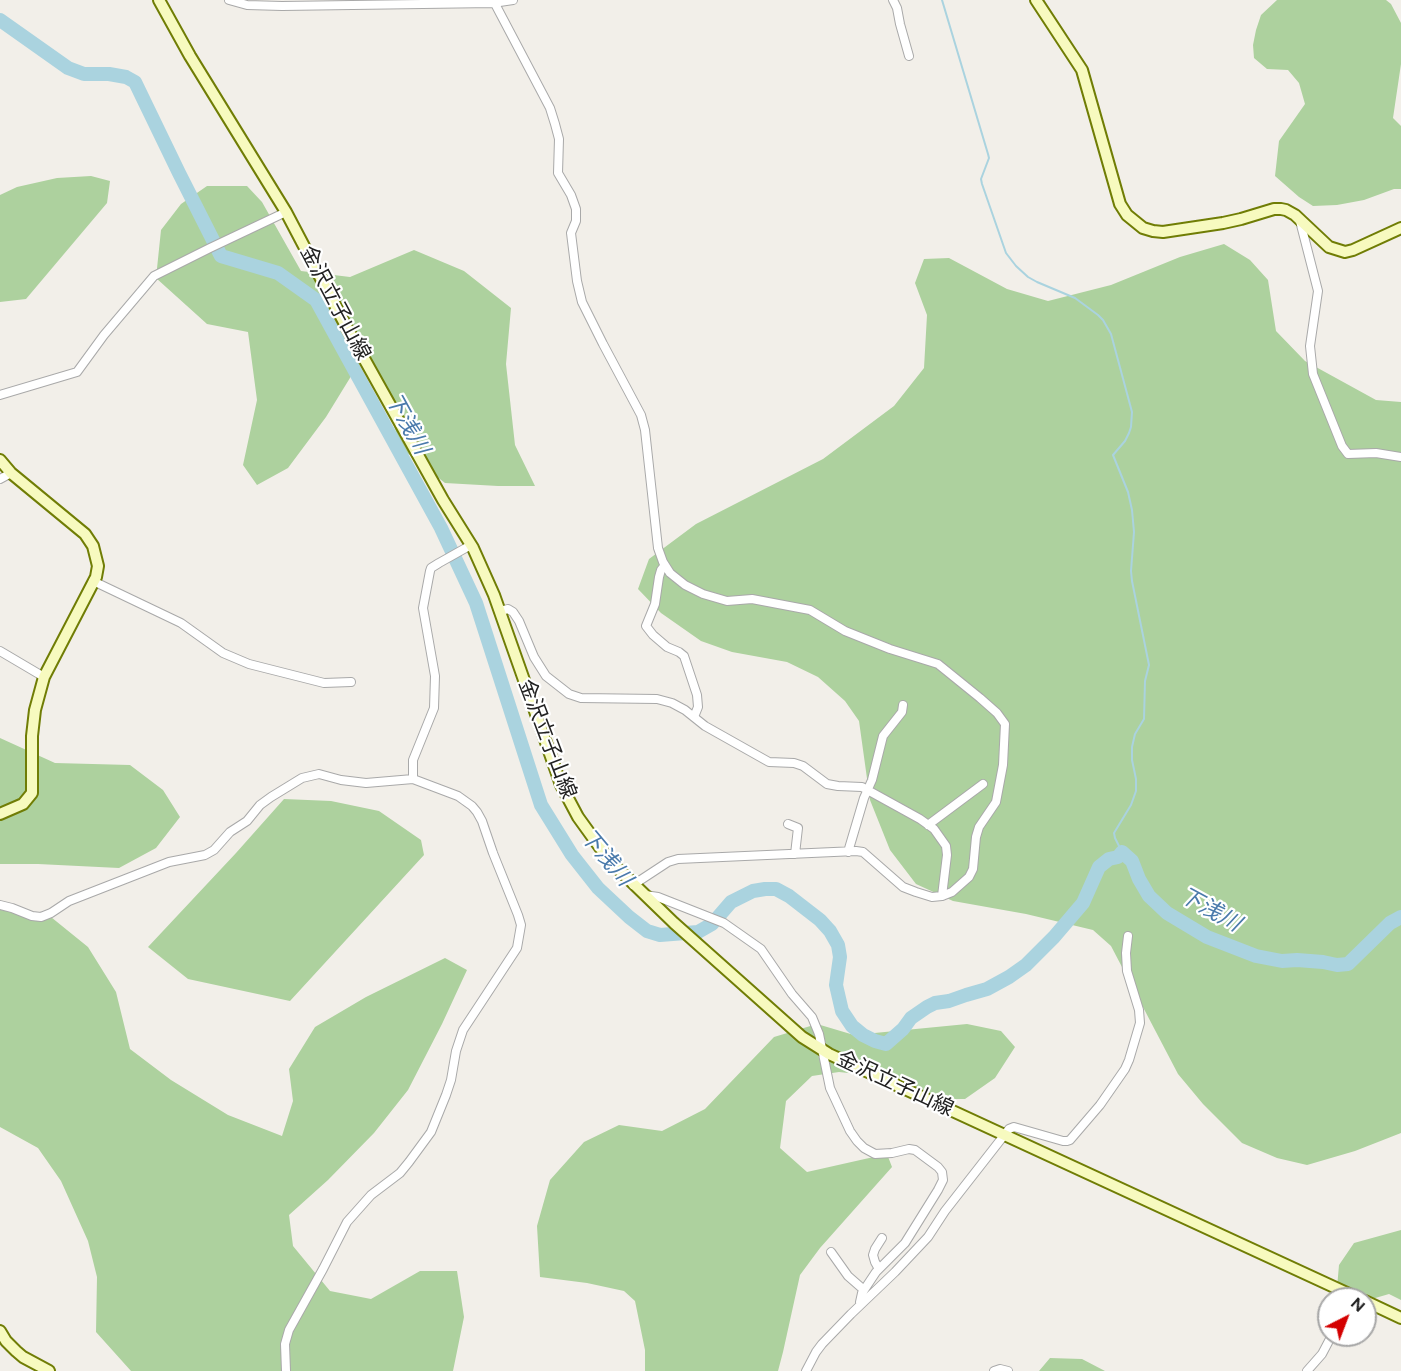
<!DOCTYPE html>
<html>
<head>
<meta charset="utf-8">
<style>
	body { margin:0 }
	#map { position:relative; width:1401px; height:1371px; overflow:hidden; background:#f2efe9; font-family:Figtree,sans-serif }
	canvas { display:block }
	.north { position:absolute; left:1317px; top:1287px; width:60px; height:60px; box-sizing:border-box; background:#fff; border:2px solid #a7a7a7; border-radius:50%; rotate:42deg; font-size:16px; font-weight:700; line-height:24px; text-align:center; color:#222 }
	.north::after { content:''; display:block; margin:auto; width:21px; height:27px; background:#d40000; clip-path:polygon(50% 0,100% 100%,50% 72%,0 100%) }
</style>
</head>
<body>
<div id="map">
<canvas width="1401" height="1371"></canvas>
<div class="north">N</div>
</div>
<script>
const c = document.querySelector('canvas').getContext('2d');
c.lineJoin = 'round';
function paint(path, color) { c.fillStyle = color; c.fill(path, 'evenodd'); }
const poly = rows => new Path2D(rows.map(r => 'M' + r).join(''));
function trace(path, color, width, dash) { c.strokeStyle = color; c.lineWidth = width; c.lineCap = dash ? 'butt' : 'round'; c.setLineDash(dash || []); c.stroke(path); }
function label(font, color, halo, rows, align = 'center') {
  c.font = font + ' Figtree,"Noto Sans JP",sans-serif'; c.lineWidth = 4.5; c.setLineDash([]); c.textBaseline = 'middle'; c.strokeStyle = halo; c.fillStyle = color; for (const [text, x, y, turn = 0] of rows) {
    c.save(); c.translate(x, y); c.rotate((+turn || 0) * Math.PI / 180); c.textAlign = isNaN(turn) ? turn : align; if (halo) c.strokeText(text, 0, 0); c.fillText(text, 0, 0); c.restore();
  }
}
paint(poly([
	[1277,0,1386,0,1391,4,1401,23,1401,64,1393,118,1401,126,1401,189,1394,189,1364,200,1337,205,1313,206,1299,197,1275,176,1279,141,1305,104,1299,83,1288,70,1267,69,1254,58,1253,45,1256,30,1261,15],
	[91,176,110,181,107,203,26,299,0,302,0,195,17,187,57,178],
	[207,186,247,186,262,202,301,271,350,277,414,250,464,271,511,308,506,364,515,445,535,486,498,486,445,483,402,449,379,384,361,360,326,417,288,468,257,485,243,465,257,400,248,332,207,324,156,278,161,230,181,204],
	[1224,244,1250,260,1268,280,1276,331,1305,361,1376,400,1401,402,1401,1133,1355,1151,1307,1165,1277,1158,1242,1143,1203,1104,1178,1074,1111,946,1093,930,1026,914,953,901,916,884,890,850,870,800,859,721,845,701,818,677,787,662,732,652,701,641,661,613,638,589,649,559,696,524,823,459,894,406,924,368,927,315,915,283,924,259,949,258,1007,289,1048,301,1111,285,1180,257],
	[0,738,55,763,130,765,163,790,180,817,156,848,119,868,38,864,0,864],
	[284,799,331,801,379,811,421,840,424,855,290,1001,188,979,148,947,236,853],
	[0,910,46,913,88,947,116,992,130,1049,171,1080,228,1115,282,1136,293,1101,289,1069,315,1027,366,997,445,958,467,970,442,1024,408,1090,374,1133,328,1180,289,1215,293,1246,330,1291,371,1299,420,1271,457,1271,464,1317,453,1371,131,1371,96,1332,97,1277,88,1241,61,1181,38,1148,0,1127],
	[817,1024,854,1035,967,1024,1001,1031,1015,1047,995,1078,965,1099,928,1099,876,1076,839,1072,812,1076,786,1101,780,1148,807,1172,887,1154,892,1167,820,1248,800,1275,783,1352,778,1371,645,1371,645,1350,635,1301,624,1291,587,1283,540,1277,537,1226,550,1180,584,1142,619,1125,662,1131,705,1109,774,1037],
	[1401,1230,1401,1300,1389,1294,1365,1301,1365,1299,1336,1299,1339,1265,1354,1243],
	[1050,1358,1082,1359,1105,1371,1039,1371]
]), '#add19e');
trace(poly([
	[942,0,988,154,989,158,981,179,982,184,1006,253,1016,266,1028,277,1037,282,1075,298,1098,315,1103,320,1111,334,1132,412,1131,427,1129,433,1125,441,1113,455,1128,492,1132,510,1134,532,1131,571,1132,581,1149,665,1145,681,1144,719,1135,734,1132,747,1132,760,1136,779,1136,791,1131,805,1114,833,1115,838,1122,852]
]), '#aad3df', 2);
trace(poly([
	[0,20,68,68,84,74,109,74,126,77,135,82,179,173,221,256,278,273,316,300,441,528,476,603,541,805,572,855,598,888,629,917,647,931,660,935,698,932,712,924,731,902,753,891,765,889,776,889,789,896,820,920,830,931,838,945,840,957,836,985,842,1011,852,1026,863,1035,875,1041,886,1044,903,1029,911,1018,927,1007,935,1003,949,1001,966,995,987,989,1009,977,1026,965,1054,937,1083,903,1099,867,1109,859,1118,857,1122,852,1132,861,1139,879,1149,896,1167,913,1207,937,1256,956,1282,961,1297,960,1323,962,1337,965,1348,964,1390,923,1401,917]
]), '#aad3df', 14);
const street = poly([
	[229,0,247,5,282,6,493,3,513,0],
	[493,0,550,108,555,124,559,139,558,173,571,195,576,209,576,221,571,233,577,281,582,302,603,344,641,415,645,430,658,548,663,562,670,573,685,585,703,594,727,601,752,599,810,610,845,631,890,649,938,664,980,698,997,713,1005,724,1003,765,996,802,979,827,976,837,973,869,969,877,952,892,942,896,932,897,916,892,903,887,863,852,856,851,678,859,668,862,633,885],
	[893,0,897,8,900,24,909,56],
	[1300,221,1318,291,1310,346,1313,374,1342,446,1348,454,1376,453,1401,457],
	[0,395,77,372,104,335,154,276,210,248,286,212],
	[0,479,11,473],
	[665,565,661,570,659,577,655,604,646,626,653,635,667,647,679,652,684,656,697,695,698,707,694,717],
	[93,581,181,623,223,653,249,664,324,683,351,682],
	[500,611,508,609,513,612,519,621,534,657,546,676,569,694,581,698,657,699,672,703,685,710,705,726,769,762,794,763,803,766,827,784,838,786,862,787,920,819,934,829,946,846,947,855,942,896],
	[0,651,44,677],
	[413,779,413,760,434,708,435,676,423,608,430,571,431,568,439,563,471,545],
	[788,824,798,828,795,854],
	[928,825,983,784],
	[848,852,864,798,872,780,883,736,902,712,903,705],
	[645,895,658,897,724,923,761,949,792,994,812,1017,819,1034,830,1088,850,1131,857,1141,864,1148,875,1154,892,1153,909,1149,915,1150,938,1167,942,1172,943,1180,938,1190,905,1243,876,1272,862,1293,860,1302,861,1304],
	[0,905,12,908,32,916,41,917,51,913,69,901,169,862,205,855,214,850,230,832,247,821,260,805,271,797,302,778,319,774,341,780,366,783,413,779,458,796,472,806,477,812,482,821,493,853,518,915,521,925,517,948,463,1030,456,1051,451,1080,446,1095,431,1132,409,1162,400,1173,371,1195,347,1222,323,1269,289,1330,285,1344,286,1371],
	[831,1252,848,1276,864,1290],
	[879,1269,875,1262,873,1255,875,1249,882,1238],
	[806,1371,816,1352,822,1344,851,1314,895,1272,928,1237,945,1211,1009,1129,1014,1127,1063,1141,1067,1141,1070,1140,1100,1105,1125,1069,1129,1060,1140,1023,1139,1010,1127,971,1126,953,1128,936],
	[994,1371,1000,1369,1008,1371],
	[1307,1371,1322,1354,1332,1335]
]);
const secondary = poly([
	[159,0,190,56,286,212,347,328,443,500,473,548,494,595,561,785,578,817,609,860,674,923,802,1037,829,1054,1360,1299],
	[1036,0,1082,70,1120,204,1127,215,1143,228,1153,231,1163,232,1223,223,1241,219,1274,209,1281,209,1286,210,1295,215,1329,247,1345,252,1353,250,1401,228],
	[0,460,11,473,85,534,93,546,98,566,96,577,44,677,35,710,32,736,32,793,23,804,0,814],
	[1365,1301,1401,1318],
	[0,1331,6,1341,16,1351,23,1357,49,1371]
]);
trace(street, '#a9a9a9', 10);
trace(secondary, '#707d05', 14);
trace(street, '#fff', 8);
trace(secondary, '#f7fabf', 10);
label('21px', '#222', '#fff', [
	["金沢立子山線",335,303,62],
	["金沢立子山線",547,739,69],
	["金沢立子山線",895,1084,25]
]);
label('italic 22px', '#4a7aab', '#fff', [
	["下浅川",407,424,61],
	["下浅川",606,858,50],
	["下浅川",1210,910,29]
]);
</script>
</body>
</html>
